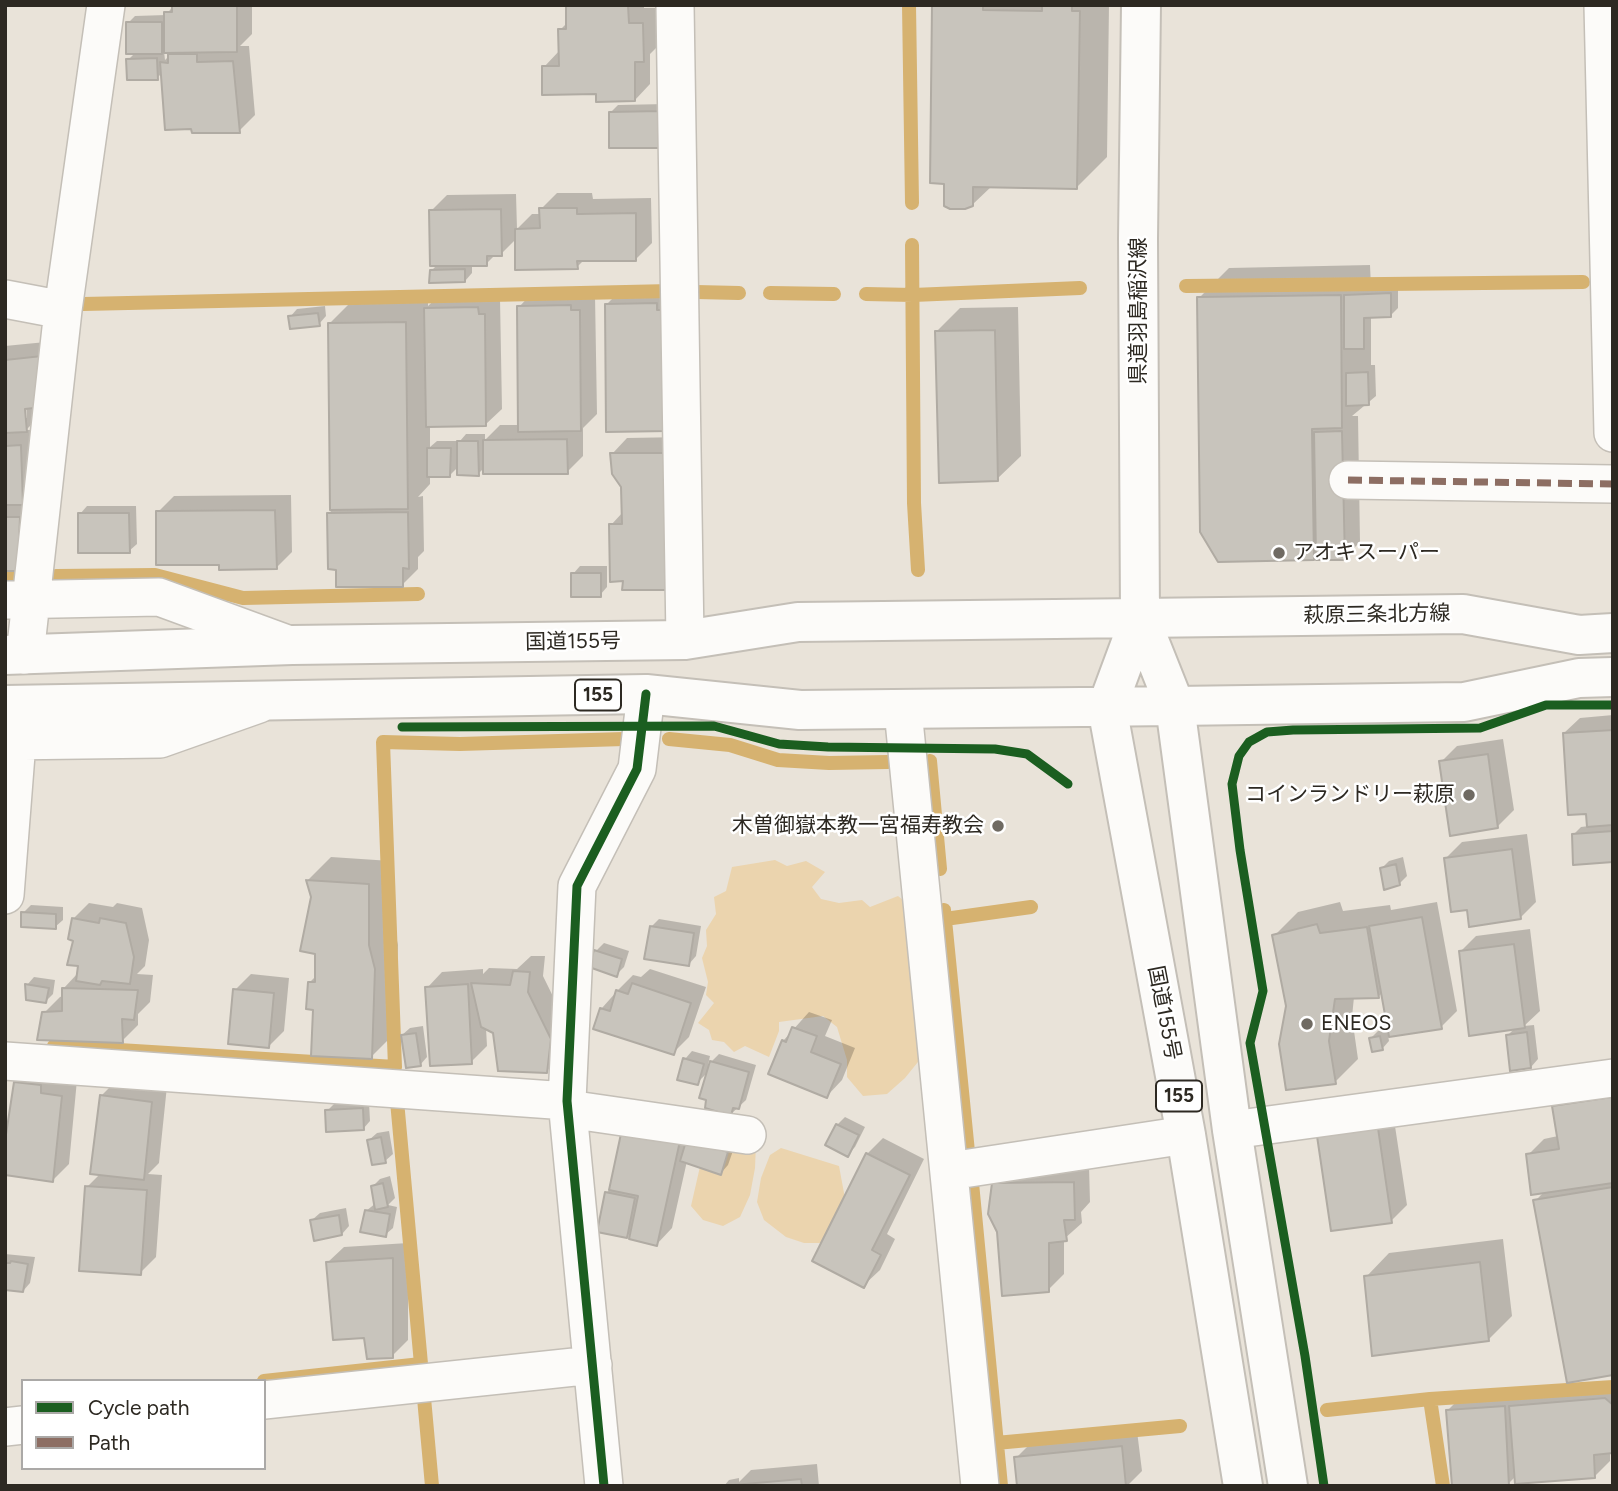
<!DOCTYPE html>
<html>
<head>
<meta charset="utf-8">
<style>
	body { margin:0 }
	#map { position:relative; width:1618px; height:1491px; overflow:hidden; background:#e9e3d9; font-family:Figtree,sans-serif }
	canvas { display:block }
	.frame { position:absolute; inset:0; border:7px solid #2d2922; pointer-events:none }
	.legend { position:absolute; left:21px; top:1379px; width:245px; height:91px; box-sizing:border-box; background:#fff; border:2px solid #aba9a7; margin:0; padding:9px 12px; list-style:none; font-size:21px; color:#2d2922 }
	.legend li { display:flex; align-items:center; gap:14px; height:35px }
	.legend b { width:35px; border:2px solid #aba9a7 }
</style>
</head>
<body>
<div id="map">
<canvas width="1618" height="1491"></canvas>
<div class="frame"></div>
<ul class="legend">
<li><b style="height:9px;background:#1b5e20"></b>Cycle path</li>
<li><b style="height:9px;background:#8d6e63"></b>Path</li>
</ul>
</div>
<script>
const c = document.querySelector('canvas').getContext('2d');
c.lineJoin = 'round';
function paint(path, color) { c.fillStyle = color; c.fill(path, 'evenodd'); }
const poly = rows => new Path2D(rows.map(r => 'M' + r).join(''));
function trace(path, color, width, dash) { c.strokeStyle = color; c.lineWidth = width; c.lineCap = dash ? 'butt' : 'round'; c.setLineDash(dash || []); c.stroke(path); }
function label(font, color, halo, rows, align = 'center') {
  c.font = font + ' Figtree,"Noto Sans JP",sans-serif'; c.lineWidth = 5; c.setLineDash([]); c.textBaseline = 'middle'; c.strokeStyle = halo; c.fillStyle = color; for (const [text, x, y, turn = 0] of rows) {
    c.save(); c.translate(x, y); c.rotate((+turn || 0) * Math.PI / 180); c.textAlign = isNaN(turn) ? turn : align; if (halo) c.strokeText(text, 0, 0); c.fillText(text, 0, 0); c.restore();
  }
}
paint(poly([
	[775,860,787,866,806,861,825,872,812,887,821,899,839,903,862,900,870,907,898,896,909,905,926,1052,905,1078,887,1094,863,1096,847,1077,847,1060,837,1027,823,1016,779,1022,779,1031,769,1057,745,1046,734,1052,724,1042,712,1040,709,1030,698,1023,714,1003,706,995,708,982,702,958,707,946,706,930,716,914,714,897,726,891,732,867],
	[707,1136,756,1144,755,1168,750,1195,740,1217,723,1226,703,1220,691,1206],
	[781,1148,839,1166,844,1193,844,1210,827,1243,804,1243,786,1237,764,1220,757,1202,761,1178,770,1155]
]), '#ebd4ae');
paint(poly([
	[174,5,252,5,252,34,240,46,249,46,255,115,239,131,162,73,157,78,128,60,136,52,128,23,135,16,166,15],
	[164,51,174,51,165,60],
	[568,5,644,5,644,8,658,8,659,45,650,54,650,84,635,100,598,93,544,67,560,50,560,30,568,22],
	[934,5,1109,5,1107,157,1077,187,992,186,972,205],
	[666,104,666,138,610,113,618,105],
	[557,193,592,193,593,199,651,198,652,243,636,259,585,259,577,267,516,239,501,254,496,254,486,264,472,264,472,273,465,281,431,271,438,264,431,211,447,195,516,194,517,229,532,214,541,214,541,209],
	[1370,265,1371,287,1398,287,1398,308,1390,316,1371,316,1371,365,1375,365,1376,396,1352,416,1358,416,1360,542,1344,558,1318,554,1313,559,1199,298,1229,268],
	[672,288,683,414,606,305,622,289],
	[586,290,586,295,595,295,597,414,583,428,583,456,567,472,484,468,478,474,459,466,450,475,430,476,430,484,418,497,423,496,424,551,418,557,418,569,402,585,329,514,331,511,329,324,353,300,428,299,428,306,442,293,493,292,494,299,500,299,502,409,486,424,430,425,430,447,437,441,460,441,466,434,485,434,485,440,500,425,520,425,519,307,534,291],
	[325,306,326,316,319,324,290,317,297,309],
	[1018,307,1021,456,997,479,937,331,960,308],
	[56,341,42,414,26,430,37,430,33,553,5,569,5,346],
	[26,400,27,418,24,418],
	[684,437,624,580,611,525,623,512,623,487,612,454,627,438],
	[291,495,292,552,276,568,221,563,158,512,174,496],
	[87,506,136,506,137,544,129,551,80,514],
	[580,566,607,566,607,587,600,595,573,574],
	[1613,715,1613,860,1573,835,1581,827,1589,826,1588,812,1564,733,1580,718],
	[1503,739,1514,810,1498,826,1441,762,1457,746],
	[1527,834,1536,902,1520,918,1446,858,1462,842],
	[331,857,391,861,392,920,398,945,395,1033,371,1057,315,1009,309,983,317,975,313,897,308,880],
	[1403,857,1407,876,1399,884,1381,869,1389,861],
	[1340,902,1343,911,1390,905,1391,910,1437,902,1457,1011,1441,1027,1388,1035,1389,1041,1382,1049,1370,1039,1378,1031,1390,1029,1383,992,1379,996,1354,997,1352,1017,1358,1059,1335,1082,1288,1006,1274,936,1298,912],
	[89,903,113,907,117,903,142,908,149,940,145,966,137,974,153,975,150,1002,138,1014,138,1025,122,1041,44,1013,60,997,63,996,63,989,78,973,80,964,73,919],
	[31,905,63,907,63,920,55,927,23,913],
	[659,919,701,926,696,956,689,964,651,927],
	[1530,929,1540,1011,1524,1026,1534,1025,1538,1059,1531,1067,1508,1035,1515,1028,1460,952,1476,936],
	[604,943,629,951,624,967,616,975,591,966,596,951],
	[531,956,545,956,543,976,566,1023,562,1056,546,1072,486,1028,487,1046,471,1062,427,988,442,972,483,969,483,974,489,968,517,969],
	[650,969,706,987,689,1037,673,1053,596,1028,602,1008,618,990,633,975,641,977],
	[251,974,289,978,284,1031,268,1047,235,990],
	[34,977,55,980,53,994,46,1001,27,985],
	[809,1012,832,1020,825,1036,855,1048,842,1080,827,1096,783,1041],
	[423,1026,427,1057,420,1065,402,1035,410,1028],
	[692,1051,710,1056,708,1065,719,1054,756,1065,746,1100,731,1114,708,1072,697,1083,685,1059],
	[32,1067,77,1080,69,1164,53,1180,16,1083],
	[117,1080,167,1086,159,1163,148,1174,162,1175,156,1257,140,1273,87,1187,100,1174,101,1096],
	[1613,1084,1613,1374,1535,1201,1545,1191,1528,1155,1544,1139,1558,1136,1554,1107,1570,1091],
	[369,1102,370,1121,363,1129,327,1111,335,1103],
	[1393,1113,1407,1205,1391,1221,1319,1136],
	[845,1117,865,1127,855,1147,847,1155,837,1125],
	[624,1130,735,1145,728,1165,721,1173,687,1161,672,1228,657,1244,633,1230,627,1236,607,1192,612,1188],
	[389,1131,393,1154,385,1161,369,1140,377,1133],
	[883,1138,924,1159,887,1234,895,1239,880,1270,864,1285,867,1154],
	[1089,1166,1090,1202,1081,1212,1082,1223,1064,1239,1064,1274,1048,1290,994,1184,1010,1168],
	[390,1176,395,1198,388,1205,397,1207,393,1228,385,1235,366,1211,376,1203,373,1186,380,1179],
	[346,1208,349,1226,342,1234,312,1220,320,1213],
	[1503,1239,1512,1316,1488,1340,1366,1277,1389,1253],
	[408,1243,408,1340,392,1356,365,1337,328,1262,344,1247],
	[5,1254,35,1257,30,1283,23,1291,5,1288],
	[1613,1384,1613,1452,1610,1452,1610,1461,1594,1477,1516,1476,1508,1484,1448,1410,1464,1394,1520,1391,1521,1397,1527,1391],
	[1137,1431,1142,1471,1127,1486,1019,1486,1016,1458,1032,1442],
	[817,1464,819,1486,724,1486,729,1480,739,1478,739,1482,751,1470]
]), '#0003');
trace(poly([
	[909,5,912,203],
	[912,245,914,503,918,570],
	[1186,286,1583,282],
	[696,292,739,293],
	[770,293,834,294],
	[866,294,913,295,1080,288],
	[83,304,671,291],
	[56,576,155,575,243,598,418,594],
	[5,578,19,578],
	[669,739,730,745,778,760,829,763,888,762],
	[930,761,940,869],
	[944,910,968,1152],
	[945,919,1031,907],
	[54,1046,395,1067,383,742,460,744,624,739],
	[972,1183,1001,1486],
	[264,1381,421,1364,397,1101],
	[424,1398,432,1486],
	[1430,1399,1613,1387],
	[1327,1410,1430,1399,1443,1486],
	[996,1443,1180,1426]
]), '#d6b270', 14);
const building = poly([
	[172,5,237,5,237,52,164,53,164,12,172,12,172,5],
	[566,5,628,5,629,23,643,23,644,62,635,62,635,101,596,102,596,94,542,95,542,66,559,66,558,29,566,29,566,5],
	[932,5,983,5,983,10,1042,11,1042,5,1072,6,1072,11,1080,11,1077,189,973,187,973,206,965,209,950,209,944,206,944,184,930,183,932,5],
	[126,22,162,22,162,54,126,54,126,22],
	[168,54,197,54,197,62,233,61,240,133,192,133,191,129,165,130,160,62,168,63,168,54],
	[157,58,158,80,127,80,126,59,157,58],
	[659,111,660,148,609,148,609,112,659,111],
	[539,208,577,208,577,214,636,213,636,261,577,261,578,269,515,270,515,229,540,228,539,208],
	[501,209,502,256,487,256,487,266,430,266,429,210,501,209],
	[465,269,465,282,429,283,430,270,465,269],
	[1391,293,1391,317,1364,318,1364,349,1344,349,1344,295,1391,293],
	[1341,295,1342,428,1312,429,1314,560,1218,562,1200,532,1197,297,1341,295],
	[657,303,657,310,666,310,668,431,606,432,605,304,657,303],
	[571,305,571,310,580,310,581,431,518,432,517,306,571,305],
	[478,307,479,314,485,314,486,426,426,427,424,308,478,307],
	[318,313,320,326,290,329,288,316,318,313],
	[406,322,408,509,330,510,328,323,406,322],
	[995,330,998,481,939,483,935,331,995,330],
	[42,356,34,408,25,409,27,432,5,433,5,360,42,356],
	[1368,372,1369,405,1346,406,1346,373,1368,372],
	[1342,431,1345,560,1316,560,1314,432,1342,431],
	[567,439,568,474,483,474,483,440,567,439],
	[457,441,478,441,479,476,457,475,457,441],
	[21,445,23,505,5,505,5,446,21,445],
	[427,448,451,448,450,477,427,477,427,448],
	[610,453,669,453,670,590,622,590,623,581,610,582,609,524,622,524,621,487,612,474,610,453],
	[275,510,277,569,219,570,219,565,156,565,156,511,275,510],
	[408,512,409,569,403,568,403,587,336,587,336,570,328,569,327,513,408,512],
	[78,513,129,513,130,553,78,553,78,513],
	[5,517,20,517,18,571,5,571,5,517],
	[571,573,601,573,601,597,571,597,571,573],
	[1613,730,1613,825,1587,827,1586,814,1568,815,1563,733,1613,730],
	[1488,754,1498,828,1450,836,1439,761,1488,754],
	[1613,831,1613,862,1573,865,1572,834,1613,831],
	[1512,849,1521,919,1469,927,1467,910,1451,912,1444,858,1512,849],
	[1396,864,1400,885,1384,890,1380,868,1396,864],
	[306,880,369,884,369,945,375,969,372,1059,311,1056,313,1010,306,1009,308,982,315,982,315,954,300,951,311,897,306,880],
	[21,912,56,914,56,929,21,927,21,912],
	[1422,917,1442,1029,1389,1037,1369,926,1422,917],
	[72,918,99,923,100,918,126,923,134,957,130,984,102,981,100,985,76,981,78,966,67,965,73,941,68,939,72,918],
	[1317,924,1320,933,1367,927,1379,998,1335,999,1329,1041,1336,1084,1286,1090,1279,1044,1286,1006,1272,935,1317,924],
	[650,926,694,933,689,966,644,959,650,926],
	[1514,944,1525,1028,1469,1036,1459,951,1514,944],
	[594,950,622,959,617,977,589,967,594,950],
	[513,971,530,972,528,992,551,1039,547,1073,498,1071,493,1033,481,1027,471,983,510,985,513,971],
	[632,983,691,1003,674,1055,593,1029,600,1008,610,1011,616,990,628,994,632,983],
	[25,984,49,988,46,1003,26,1000,25,984],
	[468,984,472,1064,430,1066,425,987,468,984],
	[62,988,138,990,134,1020,122,1019,123,1043,37,1040,42,1012,62,1011,62,988],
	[233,989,274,993,269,1048,228,1044,233,989],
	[792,1027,817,1036,811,1052,841,1064,827,1098,768,1074,782,1040,786,1042,792,1027],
	[1527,1032,1531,1068,1510,1071,1506,1035,1527,1032],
	[416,1033,421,1066,406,1068,401,1035,416,1033],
	[1380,1036,1383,1050,1372,1052,1369,1038,1380,1036],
	[683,1058,704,1064,698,1085,677,1080,683,1058],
	[710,1061,749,1072,739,1109,733,1108,731,1116,705,1108,706,1100,699,1098,710,1061],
	[14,1082,41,1085,41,1093,62,1096,53,1182,5,1175,5,1141,14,1082],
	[100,1095,152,1102,144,1180,90,1174,100,1095],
	[1612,1097,1613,1183,1531,1195,1526,1154,1559,1149,1552,1106,1612,1097],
	[363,1108,364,1130,326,1132,325,1110,363,1108],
	[836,1124,859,1135,848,1157,825,1145,836,1124],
	[1378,1128,1392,1223,1331,1231,1317,1136,1378,1128],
	[622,1129,680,1141,657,1246,629,1239,638,1196,609,1190,622,1129],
	[381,1137,386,1163,372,1165,367,1140,381,1137],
	[687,1138,728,1152,721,1175,680,1161,687,1138],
	[866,1153,910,1175,872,1250,881,1255,864,1288,812,1261,866,1153],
	[1074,1182,1075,1220,1064,1220,1067,1241,1049,1243,1049,1292,1002,1296,997,1232,988,1214,992,1183,1074,1182],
	[383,1183,388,1207,375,1210,371,1186,383,1183],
	[85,1186,147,1190,141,1275,79,1271,85,1186],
	[1613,1187,1613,1375,1567,1383,1533,1200,1613,1187],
	[605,1192,635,1198,627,1238,597,1232,605,1192],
	[365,1210,390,1214,386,1237,360,1232,365,1210],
	[339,1215,342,1235,314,1241,310,1220,339,1215],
	[393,1258,393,1358,367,1359,364,1338,333,1340,326,1262,393,1258],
	[11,1261,28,1264,23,1292,5,1290,5,1263,10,1263,11,1261],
	[1480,1262,1489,1341,1372,1356,1364,1276,1480,1262],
	[1605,1398,1613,1405,1613,1453,1594,1455,1595,1478,1515,1484,1509,1406,1605,1398],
	[1505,1406,1509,1486,1452,1486,1446,1410,1505,1406],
	[1122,1446,1126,1486,1017,1486,1014,1457,1122,1446],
	[801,1479,802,1486,733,1485,801,1479]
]);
paint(building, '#c8c4bc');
trace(building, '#b0aba3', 2);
const street = poly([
	[675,5,685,640],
	[1603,5,1613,433],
	[5,299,63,310],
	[1348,480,1613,484],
	[5,600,159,597,290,645],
	[25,655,63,310,106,5],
	[903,710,980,1486],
	[5,741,160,739,259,704],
	[5,895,19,716],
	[5,1061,567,1101],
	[568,1109,747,1135],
	[1232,1130,1613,1078],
	[950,1171,1186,1135],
	[264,1400,593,1365],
	[5,1427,23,1425],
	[604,1486,567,1101,577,886,637,769,646,694]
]);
const secondary = poly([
	[1141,5,1138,238,1140,618,1463,614,1579,635,1613,633],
	[1175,706,1464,702,1579,678,1613,677]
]);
const highway = poly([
	[1140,618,1107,707,1186,1135,1243,1486],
	[1140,618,1175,706,1232,1130,1288,1486],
	[5,655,292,645,685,640,798,622,1140,618],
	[5,705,646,694,800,710,1175,706]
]);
trace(street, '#c4bfb7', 40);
trace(secondary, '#c4bfb7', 42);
trace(highway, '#c4bfb7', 42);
trace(street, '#fcfbf9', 37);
trace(secondary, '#fcfbf9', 38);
trace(highway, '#fcfbf9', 38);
trace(poly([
	[1348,480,1613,484]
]), '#8d6e63', 7, [14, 7]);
trace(poly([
	[402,727,714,726,779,744,828,747,995,749,1027,754,1068,784],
	[604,1486,567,1101,577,886,637,769,646,694],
	[1324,1486,1305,1356,1250,1043,1263,991,1240,850,1232,784,1239,756,1249,742,1267,732,1293,730,1480,728,1546,705,1613,705]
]), '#1b5e20', 9);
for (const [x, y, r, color] of [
	[1279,553,7,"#6f6a62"],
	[1469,795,7,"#6f6a62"],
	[998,826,7,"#6f6a62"],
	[1307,1024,7,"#6f6a62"]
]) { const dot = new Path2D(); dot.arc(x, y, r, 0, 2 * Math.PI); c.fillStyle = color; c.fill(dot); trace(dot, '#fff', 2.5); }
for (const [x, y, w] of [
	[598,695,46],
	[1179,1096,46]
]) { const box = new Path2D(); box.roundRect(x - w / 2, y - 15.5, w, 31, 5); c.fillStyle = '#fff'; c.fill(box); trace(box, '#2d2922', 2); }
label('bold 19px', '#2d2922', null, [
	["155",598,695],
	["155",1179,1096]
]);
label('21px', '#2d2922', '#fff', [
	["県道羽島稲沢線",1139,311,-90],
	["萩原三条北方線",1377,615,-1],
	["国道155号",573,642,-1],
	["国道155号",1164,1013,79]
]);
label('21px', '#2d2922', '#fff', [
	["アオキスーパー",1293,553],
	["コインランドリー萩原",1455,795,"right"],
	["木曽御嶽本教一宮福寿教会",984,826,"right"],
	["ENEOS",1321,1024]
], 'left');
</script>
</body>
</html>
